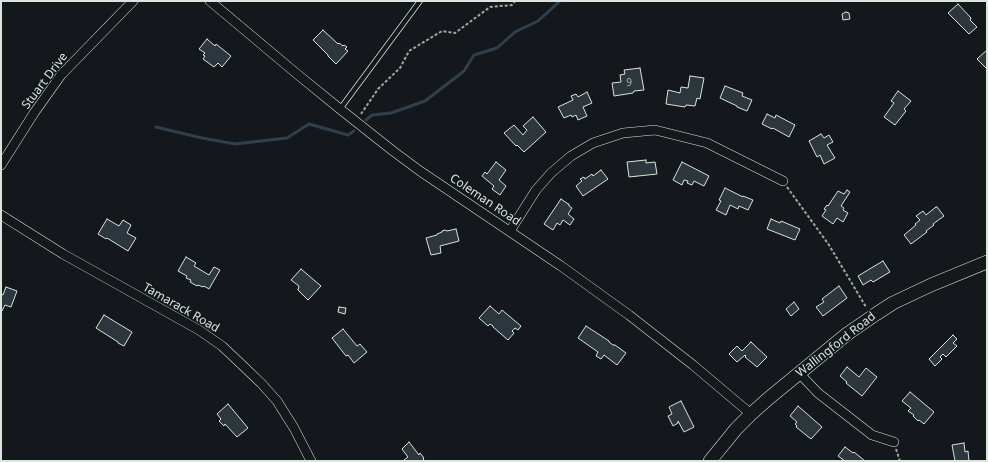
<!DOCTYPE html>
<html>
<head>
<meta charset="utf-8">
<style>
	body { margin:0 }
	#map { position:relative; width:988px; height:462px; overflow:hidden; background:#14181c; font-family:"Noto Sans",sans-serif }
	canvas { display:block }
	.frame { position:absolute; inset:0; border:2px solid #d8e6dc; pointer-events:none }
</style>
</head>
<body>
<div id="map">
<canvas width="988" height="462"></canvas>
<div class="frame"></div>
</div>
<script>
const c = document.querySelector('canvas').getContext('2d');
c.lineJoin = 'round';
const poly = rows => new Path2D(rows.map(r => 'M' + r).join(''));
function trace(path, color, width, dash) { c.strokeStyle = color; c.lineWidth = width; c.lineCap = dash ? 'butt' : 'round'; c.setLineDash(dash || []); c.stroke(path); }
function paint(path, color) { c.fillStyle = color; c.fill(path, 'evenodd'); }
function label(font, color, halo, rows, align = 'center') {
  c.font = font + ' "Noto Sans",sans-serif'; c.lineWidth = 3; c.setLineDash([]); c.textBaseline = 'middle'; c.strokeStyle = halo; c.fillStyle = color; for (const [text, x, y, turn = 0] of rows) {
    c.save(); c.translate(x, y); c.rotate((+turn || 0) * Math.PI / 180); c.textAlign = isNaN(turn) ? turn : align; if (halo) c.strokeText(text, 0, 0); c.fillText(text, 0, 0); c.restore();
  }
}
trace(poly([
	[366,120,372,115,391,113,425,101,464,71,474,55,497,48,515,32,538,21,560,1],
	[156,127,202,138,235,144,287,138,309,124,348,135,354,131]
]), '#2f3f4d', 3);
const building = poly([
	[958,4,971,18,970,20,977,27,969,34,948,13,958,4],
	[846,12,849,13,850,19,843,20,842,14,846,12],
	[323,30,338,44,339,43,343,46,344,45,347,47,345,49,348,51,336,64,328,56,328,55,313,40,323,30],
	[207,39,215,46,216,44,231,56,222,67,218,63,214,67,203,59,205,56,203,55,205,53,199,49,207,39],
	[987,50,987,69,977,59,987,50],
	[640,68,644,90,634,91,633,93,614,96,612,83,621,82,620,75,625,74,624,70,640,68],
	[690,76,704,78,700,99,697,98,695,106,686,105,685,107,666,104,668,90,680,93,681,87,688,88,690,76],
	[725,86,743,93,742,96,752,100,747,111,737,107,737,106,720,98,725,86],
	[898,91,911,101,904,109,906,111,895,125,884,117,894,103,891,101,898,91],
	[587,92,592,103,583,107,587,116,578,120,576,115,572,117,571,115,564,118,558,107,573,100,571,96,576,94,578,97,587,92],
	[767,114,775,118,776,115,795,125,789,137,773,128,772,129,762,124,767,114],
	[533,117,546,132,524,152,517,145,516,146,504,133,514,125,523,135,527,130,523,126,533,117],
	[821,134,824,138,829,135,833,142,827,145,835,158,824,164,820,155,817,157,809,141,821,134],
	[646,160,646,163,655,162,657,174,629,177,627,162,646,160],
	[496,162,506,170,499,180,506,186,500,195,492,189,494,186,482,176,485,172,487,174,496,162],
	[682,162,709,176,704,186,694,181,692,185,687,183,688,181,684,180,682,185,673,180,682,162],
	[601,170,608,179,583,196,576,186,582,181,580,179,584,177,585,179,592,174,593,176,601,170],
	[725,188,743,197,743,196,753,200,748,210,739,206,738,209,730,205,726,215,716,210,721,201,719,200,725,188],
	[847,190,850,192,841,206,844,208,843,210,848,213,843,222,837,218,833,224,822,216,826,210,824,209,827,205,828,206,838,191,844,194,847,190],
	[561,199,568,204,569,204,569,206,572,208,568,214,574,219,570,225,563,220,560,225,557,223,553,230,544,224,561,199],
	[936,207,937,207,944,216,933,224,934,225,926,231,927,232,911,244,904,235,916,225,915,224,920,220,916,216,923,211,926,215,936,207],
	[107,219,119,226,123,220,131,225,127,233,136,238,128,251,107,238,106,239,98,234,107,219],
	[771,219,780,223,781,221,800,229,795,240,767,229,771,219],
	[456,229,459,241,440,246,441,253,431,255,426,238,437,235,437,234,442,232,442,231,445,230,447,231,456,229],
	[186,257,196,263,194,266,209,275,214,267,220,270,209,289,204,286,203,287,198,285,197,286,190,282,191,280,186,278,187,276,178,271,186,257],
	[883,261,890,272,873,282,871,280,863,285,858,276,883,261],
	[301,269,321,286,308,300,298,290,299,286,291,280,301,269],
	[839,286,847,298,823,316,816,307,824,302,822,299,839,286],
	[6,287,17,291,11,307,5,305,2,311,1,311,1,294,3,295,6,287],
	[794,302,799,309,791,316,786,309,794,302],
	[490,306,499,314,502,310,521,326,518,330,515,328,512,331,514,333,508,340,493,327,493,326,490,324,488,326,479,318,490,306],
	[339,307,346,308,345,314,338,312,339,307],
	[104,315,132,332,124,346,118,343,118,342,96,328,104,315],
	[586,326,609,341,609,342,613,345,615,345,626,353,617,365,604,355,601,359,596,356,598,352,578,338,586,326],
	[343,329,357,346,360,344,367,352,354,363,348,355,346,356,332,338,343,329],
	[953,335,957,339,953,343,957,346,946,357,943,354,940,357,942,359,935,366,929,359,953,335],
	[751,342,767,357,757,367,745,357,746,356,745,355,737,362,729,354,737,346,742,351,751,342],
	[847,367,859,377,866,368,877,377,862,396,846,383,847,382,840,376,847,367],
	[910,392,934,412,924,424,919,420,918,421,913,416,914,415,908,411,911,408,902,401,910,392],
	[681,401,694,427,684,432,678,421,678,423,673,426,668,416,672,414,669,407,681,401],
	[228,404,248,428,237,437,225,424,224,426,219,421,221,419,217,414,228,404],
	[798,406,822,427,811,439,796,427,797,426,795,424,797,422,790,416,798,406],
	[409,442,419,455,420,453,424,458,423,459,425,461,405,461,404,460,408,457,402,449,409,442],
	[964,443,965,452,968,451,969,461,955,461,952,445,964,443],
	[845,447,853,453,854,452,865,461,845,461,838,456,845,447]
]);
paint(building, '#2c363c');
trace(building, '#d8e6dc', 1);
const lane = poly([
	[340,109,420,1]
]);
const street = poly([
	[210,1,297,74,340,109,393,151,420,171,561,266,629,315,693,365,751,414],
	[1,165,34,113,61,75,133,1],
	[1,215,63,254,199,330,222,346,241,364,261,383,277,401,294,428,311,461],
	[510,231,536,190,551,173,571,156,593,143,623,133,655,130,707,143,783,181],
	[799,373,818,393,872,435,894,442]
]);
const secondary = poly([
	[710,461,736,429,751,414,769,398,847,334,876,314,893,303,931,285,987,262]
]);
trace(lane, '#d8e6dc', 6);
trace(street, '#d8e6dc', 10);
trace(secondary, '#d8e6dc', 14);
trace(poly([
	[361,114,378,89,400,68,409,51,442,31,455,33,490,7,512,5,515,1],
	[787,187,829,245,866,307],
	[896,449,900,461]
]), '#9da8a2', 2, [3, 2]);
trace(lane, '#14181c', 4.5);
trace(street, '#14181c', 9);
trace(secondary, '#14181c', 13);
label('10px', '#adbab4', null, [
	["9",629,83]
]);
label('12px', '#d8e6dc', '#14181c', [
	["Stuart Drive",45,81,-53],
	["Coleman Road",485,200,34],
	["Tamarack Road",181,308,30],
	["Wallingford Road",836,345,-38]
]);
</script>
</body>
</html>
